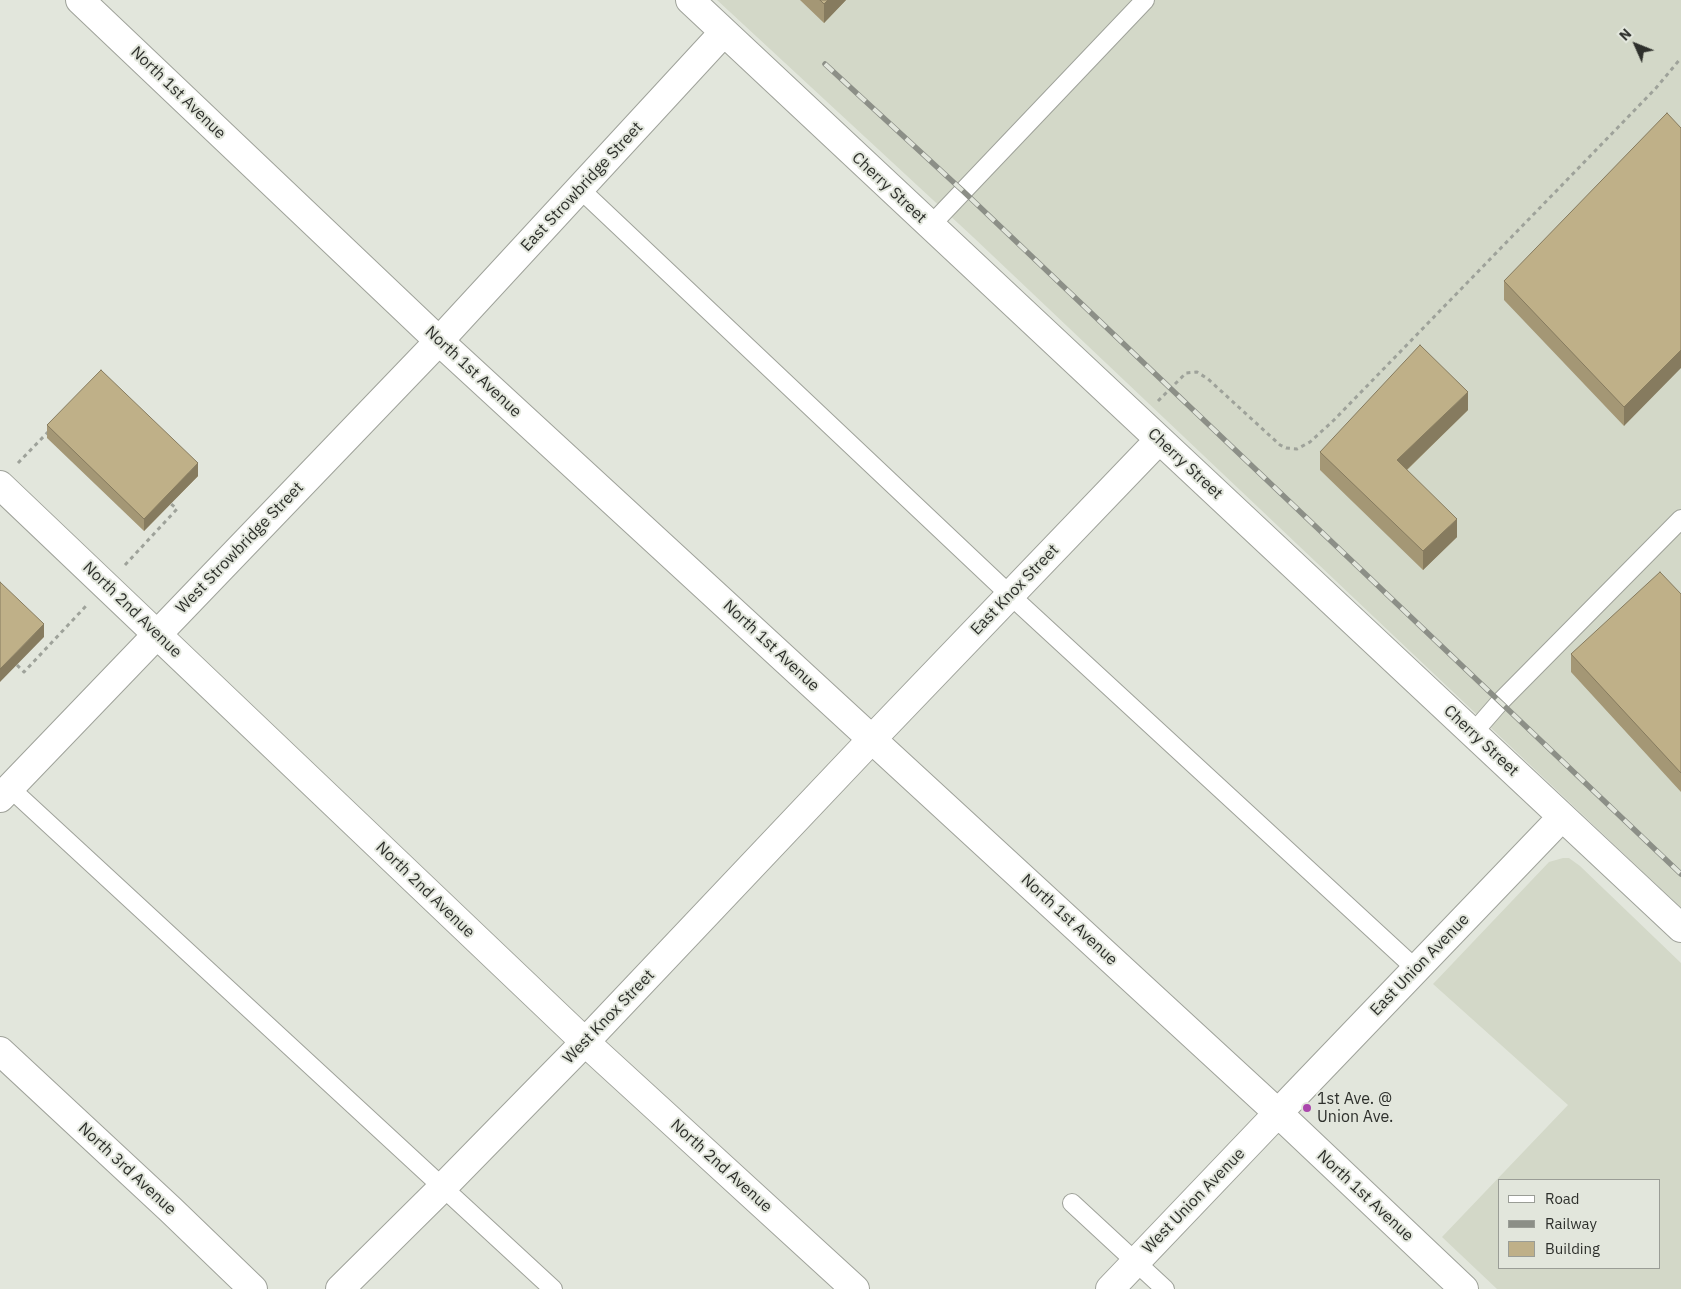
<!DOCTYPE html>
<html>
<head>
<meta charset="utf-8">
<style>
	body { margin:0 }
	#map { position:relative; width:1681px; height:1289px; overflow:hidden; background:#e2e6dc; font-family:"IBM Plex Sans",sans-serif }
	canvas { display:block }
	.legend { position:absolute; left:1498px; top:1179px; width:162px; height:90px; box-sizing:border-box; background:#e2e6dc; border:1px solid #9a9d96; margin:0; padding:6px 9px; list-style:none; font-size:15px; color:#2e302c }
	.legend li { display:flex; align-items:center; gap:10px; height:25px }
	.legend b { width:25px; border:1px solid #9a9d96 }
	.north { position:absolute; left:1611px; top:20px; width:50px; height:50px; -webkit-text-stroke:4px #e2e6dc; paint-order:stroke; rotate:314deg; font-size:14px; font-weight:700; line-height:20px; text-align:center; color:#2e302c }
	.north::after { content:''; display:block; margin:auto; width:18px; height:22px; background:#2e302c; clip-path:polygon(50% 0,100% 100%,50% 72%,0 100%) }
</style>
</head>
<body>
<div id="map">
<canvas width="1681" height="1289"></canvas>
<ul class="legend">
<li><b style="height:6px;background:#fff"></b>Road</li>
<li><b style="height:6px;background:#8c8f87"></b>Railway</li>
<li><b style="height:14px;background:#bfb088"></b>Building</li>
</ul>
<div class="north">N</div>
</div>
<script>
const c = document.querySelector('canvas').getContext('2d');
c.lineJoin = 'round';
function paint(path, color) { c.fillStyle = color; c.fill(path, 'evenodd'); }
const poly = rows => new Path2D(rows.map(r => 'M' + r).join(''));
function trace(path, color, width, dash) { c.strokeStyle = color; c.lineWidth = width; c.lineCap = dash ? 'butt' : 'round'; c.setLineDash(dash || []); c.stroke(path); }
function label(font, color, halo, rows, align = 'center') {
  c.font = font + ' "IBM Plex Sans",sans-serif'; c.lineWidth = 4; c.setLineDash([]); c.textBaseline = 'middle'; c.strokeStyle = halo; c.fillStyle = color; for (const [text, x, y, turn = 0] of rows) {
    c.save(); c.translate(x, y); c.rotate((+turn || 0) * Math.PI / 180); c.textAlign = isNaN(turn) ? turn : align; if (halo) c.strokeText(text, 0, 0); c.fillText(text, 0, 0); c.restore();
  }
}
paint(poly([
	[717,0,1681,0,1681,908,973,237],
	[1563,858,1569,858,1580,866,1681,963,1681,1289,1497,1289,1442,1237,1568,1105,1433,984,1549,862],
	[1660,1180,1660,1268,1500,1268,1500,1180]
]), '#d3d8c8');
const lane = poly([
	[580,189,1010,595,1416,969],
	[930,226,1145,0],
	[1473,733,1500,702,1681,519],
	[10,788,553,1289],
	[1072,1203,1165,1289]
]);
const street = poly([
	[690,0,1681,928],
	[0,485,585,1042,855,1289],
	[0,798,439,341,724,32],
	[1278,1113,1562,817],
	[340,1289,442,1188,585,1042,872,739,1159,440]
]);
const secondary = poly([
	[80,0,439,341,1278,1113],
	[0,1051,171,1210,253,1289]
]);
const primary = poly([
	[1110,1289,1278,1113,1464,1289]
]);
trace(lane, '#9fa29a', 20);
trace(street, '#9fa29a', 30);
trace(secondary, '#9fa29a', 30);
trace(primary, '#9fa29a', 30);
trace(poly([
	[1158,401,1186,373,1197,372,1208,379,1280,445,1286,448,1297,449,1310,442,1334,420,1628,117,1656,88,1681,58],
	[18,463,48,432],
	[125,565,177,509,171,504],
	[17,665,24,672,86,606]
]), '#9ea29a', 3, [4, 4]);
trace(lane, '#fff', 18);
trace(street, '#fff', 28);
trace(secondary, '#fff', 28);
trace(primary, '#fff', 28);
const rail = poly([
	[825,64,963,191,1681,874]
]);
trace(rail, '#8c8f87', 5.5);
trace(rail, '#e2e6dc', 4, [11]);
paint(poly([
	[800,0,846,0,824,23],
	[1681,128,1624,426,1504,300,1504,281],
	[1468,410,1407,470,1457,537,1423,570,1320,470,1320,452],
	[47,425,198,476,144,531,47,438],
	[1681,594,1681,792,1571,672,1571,654]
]), '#a49775');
paint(poly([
	[828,0,846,0,824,23,824,4],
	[1681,350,1681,368,1624,426,1624,407],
	[1468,392,1468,410,1397,479,1397,460],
	[198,463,198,476,144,531,144,519],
	[1457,519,1457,537,1423,570,1423,551],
	[44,624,44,637,0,682,0,669]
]), '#867b5f');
const building = poly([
	[820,0,828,0,824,4,820,0],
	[1667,113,1681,128,1681,350,1624,407,1504,281,1667,113],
	[1420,345,1468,392,1397,460,1457,519,1423,551,1320,452,1420,345],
	[101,370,198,463,144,519,47,425,101,370],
	[1660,572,1681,594,1681,773,1571,654,1660,572],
	[0,582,44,624,0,669,0,582]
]);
paint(building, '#bfb088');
trace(building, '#867b5f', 1);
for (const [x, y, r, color] of [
	[1307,1108,5,"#ab47ad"]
]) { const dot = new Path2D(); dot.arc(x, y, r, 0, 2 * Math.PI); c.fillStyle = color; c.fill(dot); trace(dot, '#e2e6dc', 2); }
label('16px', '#2e302c', '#e2e6dc', [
	["North 1st Avenue",178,93,44],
	["East Strowbridge Street",582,187,-47],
	["Cherry Street",889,188,43],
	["North 1st Avenue",473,372,43],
	["Cherry Street",1185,464,43],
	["West Strowbridge Street",240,548,-46],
	["East Knox Street",1015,590,-46],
	["North 2nd Avenue",132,610,44],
	["North 1st Avenue",771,646,43],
	["Cherry Street",1481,741,43],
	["North 2nd Avenue",425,890,44],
	["North 1st Avenue",1069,920,43],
	["East Union Avenue",1420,965,-46],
	["West Knox Street",609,1017,-46],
	["North 2nd Avenue",721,1166,42],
	["North 3rd Avenue",127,1169,43],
	["North 1st Avenue",1365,1196,43],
	["West Union Avenue",1194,1201,-46]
]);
label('16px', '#2e302c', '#e2e6dc', [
	["1st Ave. @",1317,1099],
	["Union Ave.",1317,1117]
], 'left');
</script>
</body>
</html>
